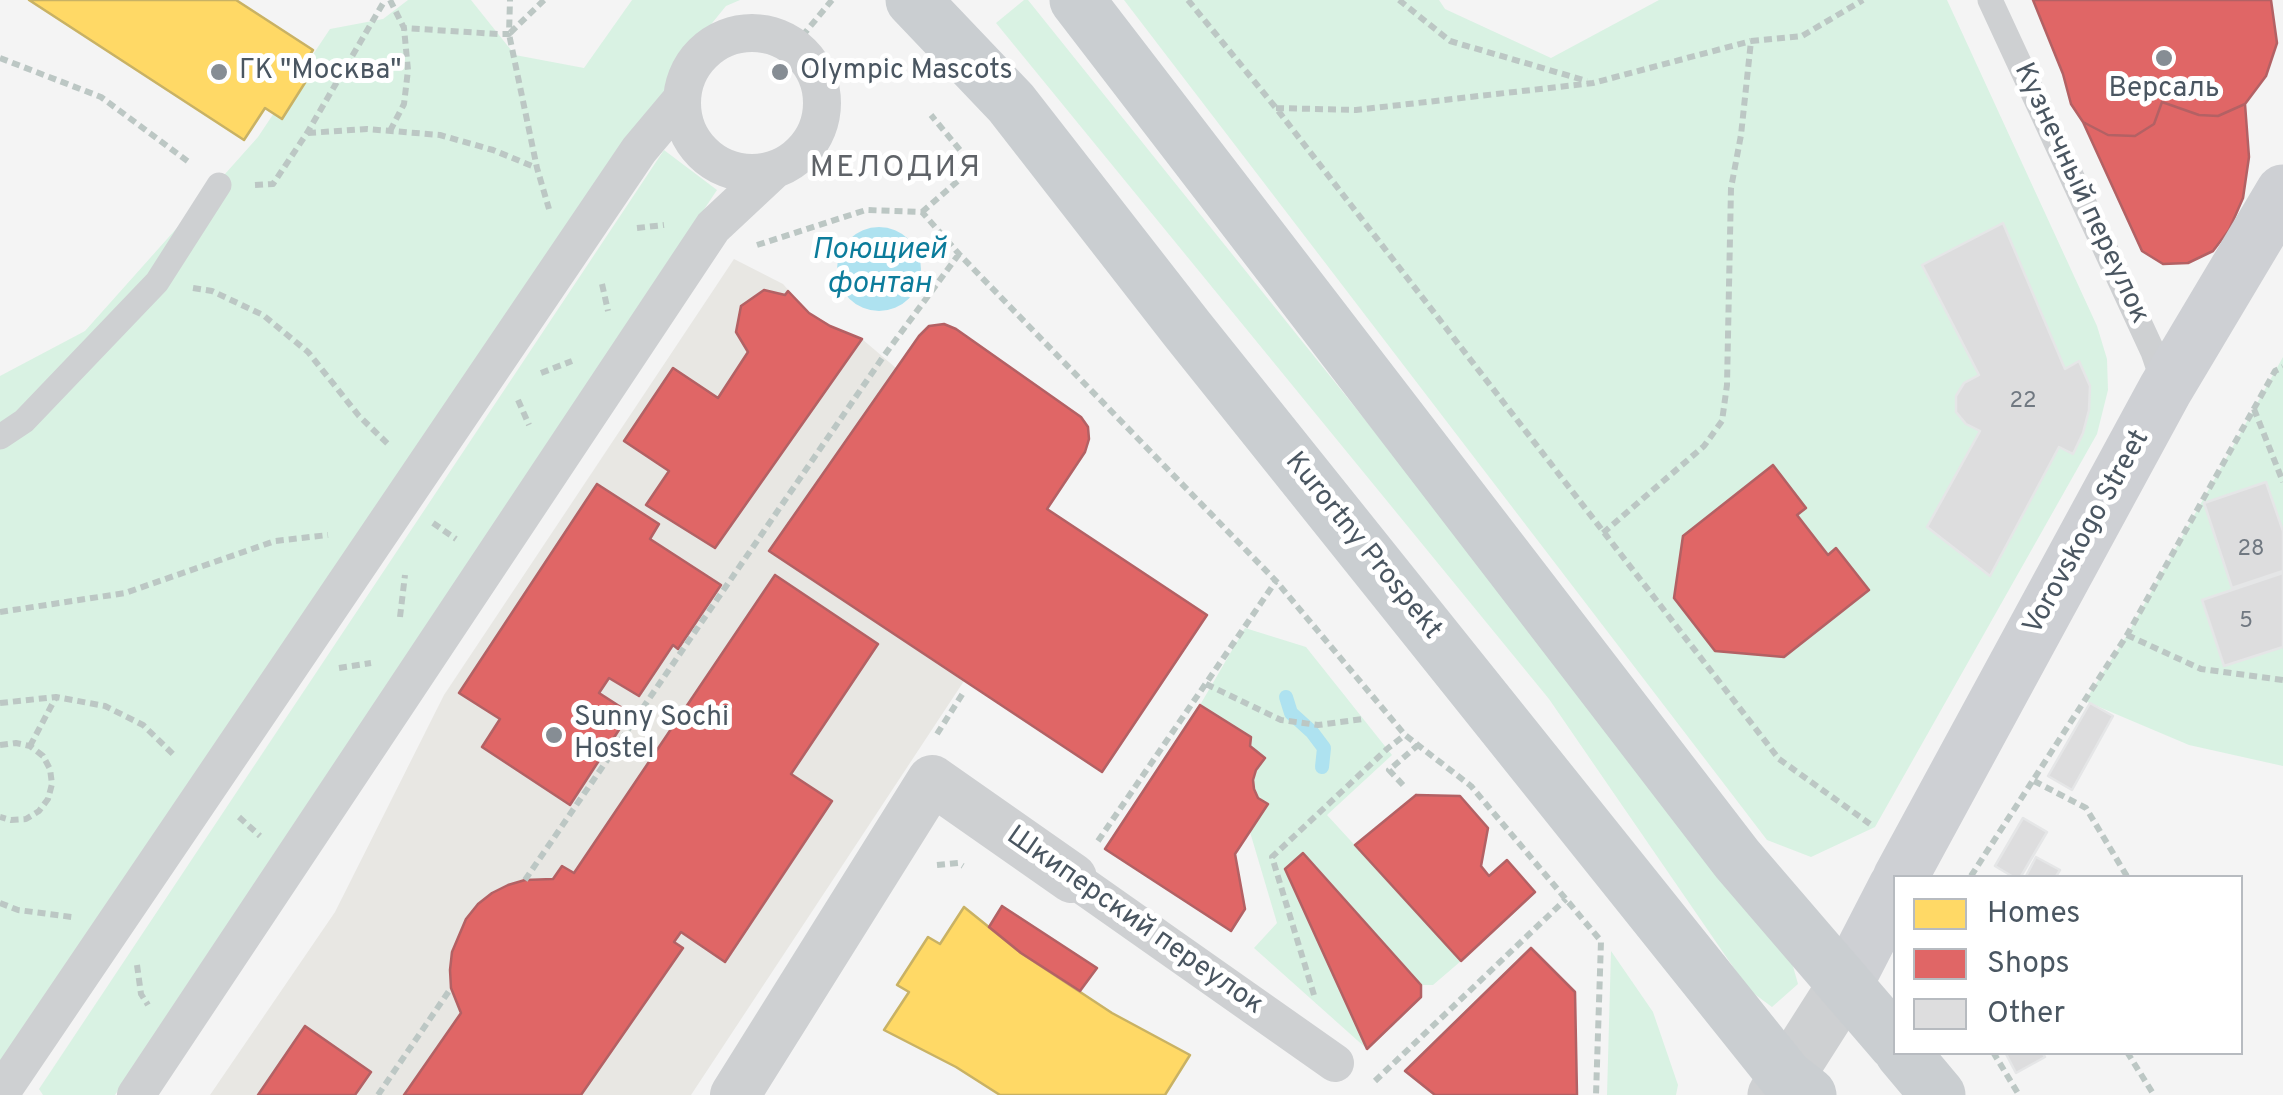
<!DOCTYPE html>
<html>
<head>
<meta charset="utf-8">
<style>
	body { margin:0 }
	#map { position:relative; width:2283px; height:1095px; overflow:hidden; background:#f4f4f4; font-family:Overpass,sans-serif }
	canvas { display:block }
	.legend { position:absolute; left:1893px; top:875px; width:350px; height:180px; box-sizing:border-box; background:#fff; border:2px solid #b7bbc0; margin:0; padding:12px 18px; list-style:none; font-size:30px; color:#4a5661 }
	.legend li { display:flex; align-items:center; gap:20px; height:50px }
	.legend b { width:50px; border:2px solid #b7bbc0 }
</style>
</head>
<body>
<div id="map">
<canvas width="2283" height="1095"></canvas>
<ul class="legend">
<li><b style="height:28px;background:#ffd966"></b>Homes</li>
<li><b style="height:28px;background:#e06666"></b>Shops</li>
<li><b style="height:28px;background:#ddddde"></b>Other</li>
</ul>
</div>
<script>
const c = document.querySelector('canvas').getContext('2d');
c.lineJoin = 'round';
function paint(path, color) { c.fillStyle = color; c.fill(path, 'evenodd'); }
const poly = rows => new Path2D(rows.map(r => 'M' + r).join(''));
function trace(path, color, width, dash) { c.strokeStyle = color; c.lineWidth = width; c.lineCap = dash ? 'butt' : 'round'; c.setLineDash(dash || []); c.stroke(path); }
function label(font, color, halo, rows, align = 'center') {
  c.font = font + ' Overpass,sans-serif'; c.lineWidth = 10; c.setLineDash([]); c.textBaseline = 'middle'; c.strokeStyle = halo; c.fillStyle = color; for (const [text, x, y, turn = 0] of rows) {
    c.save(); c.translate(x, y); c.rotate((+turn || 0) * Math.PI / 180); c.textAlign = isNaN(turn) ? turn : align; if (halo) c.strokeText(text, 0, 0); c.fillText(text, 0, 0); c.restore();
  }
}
paint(poly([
	[734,259,783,284,809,313,830,326,862,339,896,368,919,336,929,326,944,324,956,329,1081,417,1088,427,1089,439,1085,452,1047,509,1207,615,1102,772,964,681,691,1095,210,1095,335,912,444,695]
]), '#e8e7e3');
paint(poly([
	[408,0,471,0,515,55,584,68,632,0,740,0,726,6,704,33,655,120,0,1094,0,376,85,331,258,137,330,29,383,19],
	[1024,0,1028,0,1787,945,1798,984,1772,1007,1749,990,1549,699,996,23],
	[1124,0,1439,0,1445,9,1551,58,1659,0,1947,0,2097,326,2107,359,2108,390,2097,434,1875,827,1811,857,1767,840],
	[664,150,717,190,115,1095,43,1095,39,1089],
	[2283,357,2283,766,2189,745,2085,701,2127,635],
	[1245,628,1306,647,1392,755,1327,815,1461,961,1433,985,1421,985,1304,854,1286,869,1367,1049,1254,948,1277,923,1250,832,1258,798,1254,789,1253,780,1256,770,1265,758,1250,746,1250,737,1200,705],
	[1611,951,1653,1012,1678,1085,1676,1095,1607,1095]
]), '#d9f2e3');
paint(poly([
	'837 269a42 42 0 1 1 84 0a42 42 0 1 1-84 0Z'
]), '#aee2f0');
const homes = poly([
	[29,0,236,0,313,50,304,64,295,58,290,67,308,78,282,119,265,108,244,140,29,0],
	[964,907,1021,953,1112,1013,1190,1055,1165,1095,1000,1095,956,1067,884,1030,909,992,897,985,928,937,940,944,964,907]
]);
paint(homes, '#ffd966');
trace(homes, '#c9b264', 2.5);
const shops = poly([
	[2033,0,2271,0,2277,43,2266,76,2245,104,2218,116,2199,115,2162,102,2154,124,2135,136,2108,135,2083,122,2071,104,2063,74,2033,0],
	[2162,102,2199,115,2218,116,2245,104,2249,157,2243,198,2229,230,2213,251,2188,263,2163,264,2142,251,2083,122,2108,135,2135,136,2154,124,2162,102],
	[764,290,785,295,788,291,809,313,830,326,862,339,715,548,646,505,669,471,624,441,673,368,718,398,748,352,736,332,741,306,764,290],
	[944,324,956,329,1081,417,1088,427,1089,439,1085,452,1047,509,1207,615,1102,772,769,551,919,336,929,326,944,324],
	[1773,465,1806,508,1797,515,1828,555,1836,548,1869,590,1784,657,1715,651,1674,598,1683,536,1773,465],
	[597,484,659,524,650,539,721,585,678,649,673,645,639,696,609,678,599,693,630,713,570,805,482,747,500,719,459,693,597,484],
	[775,575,878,644,791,774,832,801,725,962,681,932,674,942,683,948,581,1095,404,1095,461,1013,451,988,450,970,452,952,466,919,478,904,492,893,508,885,525,880,553,879,562,866,574,873,775,575],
	[1200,705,1251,737,1250,746,1265,758,1256,770,1253,780,1254,789,1258,798,1268,804,1235,854,1245,909,1231,931,1105,849,1200,705],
	[1416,795,1460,796,1488,828,1481,866,1489,876,1507,860,1535,892,1461,961,1355,845,1416,795],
	[1303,853,1421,985,1421,997,1367,1049,1285,869,1303,853],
	[1002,906,1097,968,1080,991,1021,953,989,927,1002,906],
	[1531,948,1575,992,1577,1095,1435,1095,1405,1071,1531,948],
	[305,1026,371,1072,355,1095,258,1095,305,1026]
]);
paint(shops, '#e06666');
trace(shops, '#b36164', 2.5);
trace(poly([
	[1286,697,1291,713,1312,732,1324,748,1322,767]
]), '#aee2f0', 14);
const building = poly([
	[2003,223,2065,369,2079,361,2090,386,2089,410,2083,433,2073,454,2059,447,1990,576,1927,527,1980,431,1966,424,1956,412,1956,396,1964,383,1979,375,1922,265,2003,223],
	[2266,482,2283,531,2283,571,2232,588,2204,503,2266,482],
	[2283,573,2283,647,2224,666,2202,600,2283,573],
	[2090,703,2113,716,2072,790,2048,776,2090,703],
	[2023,818,2047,832,2020,878,2015,878,1995,866,2023,818],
	[2036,857,2060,870,2055,878,2025,878,2036,857],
	[2005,1052,2042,1052,2045,1057,2016,1073,2005,1052]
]);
paint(building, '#ddddde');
trace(building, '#e5e6e7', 2.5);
trace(poly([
	[390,0,404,28,498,34,509,34,510,0],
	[544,0,509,34,537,168,549,209],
	[1188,0,1276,108,1779,759,1870,824],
	[1399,0,1450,41,1587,81],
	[794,46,832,0],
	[0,58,101,97,190,163],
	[1276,108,1356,110,1593,83,1751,41],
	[390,131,404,104,408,70,404,28],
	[308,133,367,129,440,135,493,150,537,168],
	[255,185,273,184,307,133,385,0],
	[922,212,974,167,931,115],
	[637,228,664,225],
	[757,245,866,210,922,212,959,254,1276,581,1405,735,1471,786,1601,941,1596,1095],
	[602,284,608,311],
	[193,288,212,291,263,315,308,352,359,416,389,445],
	[541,373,572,361],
	[518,400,529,425],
	[2254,409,2283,482],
	[433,523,456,539],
	[1603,533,1704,446,1722,421,1727,385,1731,188,1741,135,1751,41,1802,36,1863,0],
	[0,612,125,593,275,541,328,535],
	[400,617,405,575],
	[2127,635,2201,669,2283,680],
	[339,668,371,663],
	[1206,684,1281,720,1318,725,1363,719],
	[0,703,56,697,105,706,143,725,176,757],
	[937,734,963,693],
	[0,745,16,743,30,746,43,756,50,769,52,784,48,799,39,811,26,819,11,820,0,817],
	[30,746,56,697],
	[2034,781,2086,808,2128,878],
	[1403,785,1389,770,1418,745],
	[239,817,260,836],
	[1098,841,1276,581],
	[937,865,958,863,963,866],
	[1971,876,2127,635,2275,371,2283,367],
	[525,880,883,357,959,254],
	[0,903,18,910,72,917],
	[137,965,141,994,148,1005],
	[1314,995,1272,857,1387,749,1405,735],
	[1993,1052,2019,1095],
	[2127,1052,2154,1095],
	[1375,1081,1566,899],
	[378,1095,451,988]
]), '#bcc7c4', 6, [8, 5]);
trace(poly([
	[1990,0,2153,352,2165,387],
	[0,437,24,421,157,282,219,185]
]), '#ced0d2', 25);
trace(poly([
	'682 103a70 70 0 1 1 140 0a70 70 0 1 1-140 0Z',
	[1072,878,1335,1063],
	[0,1094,639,150,681,100],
	[136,1095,713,227,775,169]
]), '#ced0d2', 38);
trace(poly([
	[735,1095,932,780,1072,878]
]), '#ced0d2', 50);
trace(poly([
	[1775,1095,1845,985]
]), '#ced0d2', 55);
trace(poly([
	[1900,878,2165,390,2283,192],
	[1845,985,1896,886]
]), '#ced0d4', 55);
trace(poly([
	[913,0,1011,103,1187,329,1786,1077,1809,1095],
	[1077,0,1737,859,1896,1044],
	[1902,1052,1938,1095]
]), '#caced1', 55);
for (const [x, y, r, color] of [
	[2164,58,10,"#868d94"],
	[219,72,10,"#868d94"],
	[780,72,10,"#868d94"],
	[554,735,10,"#868d94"]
]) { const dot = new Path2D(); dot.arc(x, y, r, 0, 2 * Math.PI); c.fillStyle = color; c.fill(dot); trace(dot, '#fff', 4); }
label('22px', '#707881', null, [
	["22",2023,403],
	["28",2251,551],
	["5",2246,623]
]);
label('28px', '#4a5661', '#fff', [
	["ГК \"Москва\"",239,72],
	["Olympic Mascots",800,72],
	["Версаль",2164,90,"center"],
	["Sunny Sochi",574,719],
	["Hostel",574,751]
], 'left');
label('28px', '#4a5661', '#fff', [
	["Кузнечный переулок",2080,194,65],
	["Vorovskogo Street",2088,533,-61],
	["Kurortny Prospekt",1362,547,51],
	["Шкиперский переулок",1134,922,35]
]);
c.letterSpacing = '2.5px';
label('30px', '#5f6368', '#fff', [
	["МЕЛОДИЯ",896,170]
]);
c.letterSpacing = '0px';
label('italic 30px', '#0c7c9b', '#fff', [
	["Поющией",879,252],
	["фонтан",879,286]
]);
</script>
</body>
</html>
